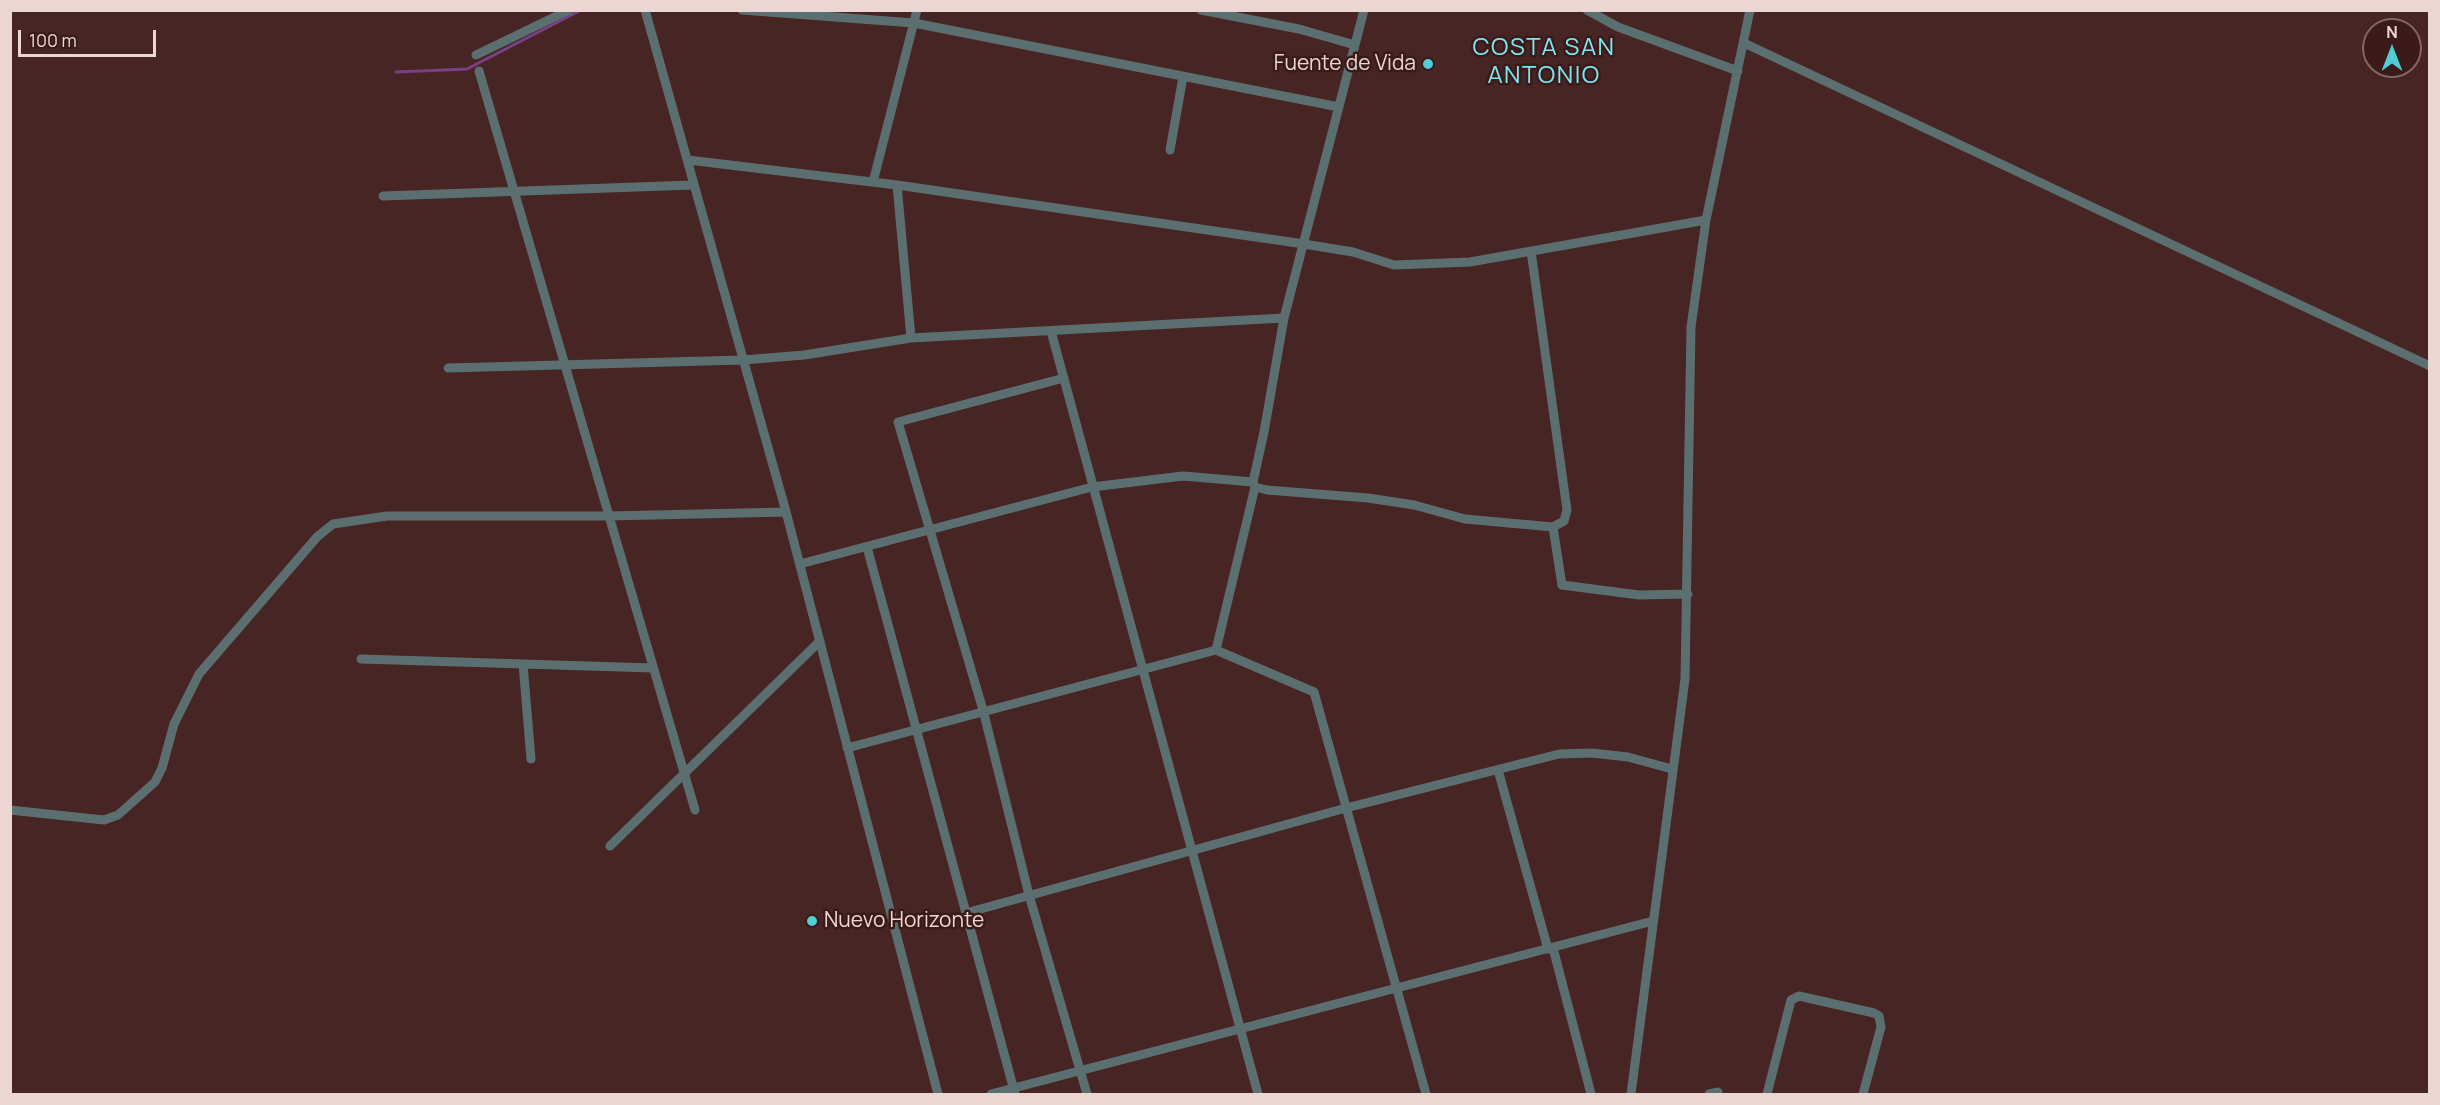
<!DOCTYPE html>
<html>
<head>
<meta charset="utf-8">
<style>
	body { margin:0 }
	#map { position:relative; width:2440px; height:1105px; overflow:hidden; background:#462524; font-family:Manrope,sans-serif }
	canvas { display:block }
	.frame { position:absolute; inset:0; border:12px solid #ecd6d4; pointer-events:none }
	.north { position:absolute; left:2362px; top:18px; width:60px; height:60px; box-sizing:border-box; background:#3b1b1a; border:2px solid #826664; border-radius:50%; rotate:0deg; font-size:16px; font-weight:700; line-height:24px; text-align:center; color:#ecd6d4 }
	.north::after { content:''; display:block; margin:auto; width:21px; height:27px; background:#52ccd5; clip-path:polygon(50% 0,100% 100%,50% 72%,0 100%) }
	.scale { position:absolute; left:18px; top:30px; width:138px; height:27px; box-sizing:border-box; border:3px solid #ecd6d4; border-top:0; padding-left:8px; font-size:18px; line-height:21px; white-space:nowrap; color:#ecd6d4; -webkit-text-stroke:4px #3b1b1a; paint-order:stroke }
</style>
</head>
<body>
<div id="map">
<canvas width="2440" height="1105"></canvas>
<div class="frame"></div>
<div class="north">N</div>
<div class="scale">100 m</div>
</div>
<script>
const c = document.querySelector('canvas').getContext('2d');
c.lineJoin = 'round';
const poly = rows => new Path2D(rows.map(r => 'M' + r).join(''));
function trace(path, color, width, dash) { c.strokeStyle = color; c.lineWidth = width; c.lineCap = dash ? 'butt' : 'round'; c.setLineDash(dash || []); c.stroke(path); }
function label(font, color, halo, rows, align = 'center') {
  c.font = font + ' Manrope,sans-serif'; c.lineWidth = 5; c.setLineDash([]); c.textBaseline = 'middle'; c.strokeStyle = halo; c.fillStyle = color; for (const [text, x, y, turn = 0] of rows) {
    c.save(); c.translate(x, y); c.rotate((+turn || 0) * Math.PI / 180); c.textAlign = isNaN(turn) ? turn : align; if (halo) c.strokeText(text, 0, 0); c.fillText(text, 0, 0); c.restore();
  }
}
trace(poly([
	[396,72,467,69,581,10]
]), '#7b4084', 3);
trace(poly([
	[645,10,785,508,938,1094],
	[742,10,914,23,1339,107],
	[1201,10,1299,29,1355,45],
	[1364,10,1284,318,1264,432,1253,482,1255,487,1267,490,1368,498,1414,505,1465,519,1553,527,1562,585,1639,595,1688,594],
	[1587,10,1618,27,1738,71],
	[1744,43,2430,366],
	[476,55,569,10],
	[479,71,695,810],
	[1170,150,1183,77],
	[688,160,897,185,1304,244,1353,252,1394,265,1470,262,1706,220],
	[873,182,917,10],
	[897,185,911,338,1284,318],
	[383,196,693,185],
	[1531,251,1567,510,1564,521,1553,527],
	[1051,331,1258,1094],
	[448,368,743,360,804,355,911,338],
	[1064,378,898,422,983,710,1029,895,1087,1094],
	[867,547,1015,1094],
	[800,564,1092,487,1183,476,1253,482],
	[1216,650,1255,487],
	[361,659,653,668],
	[523,664,531,759],
	[847,748,1216,650,1314,692,1426,1094],
	[1498,770,1548,949],
	[10,810,104,820,118,815,155,782,162,768,174,724,199,674,317,537,333,524,387,516,609,516,786,512],
	[610,846,820,641],
	[966,913,1346,808,1559,754,1592,753,1628,757,1672,769],
	[1553,948,1591,1094],
	[991,1094,1653,921],
	[1631,1094,1685,679,1691,327,1706,220,1750,10],
	[1709,1094,1718,1092],
	[1767,1094,1791,1000,1799,996,1874,1013,1879,1016,1881,1027,1863,1094]
]), '#5c6f70', 9);
for (const [x, y, r, color] of [
	[1428,64,6,"#52ccd5"],
	[812,921,6,"#52ccd5"]
]) { const dot = new Path2D(); dot.arc(x, y, r, 0, 2 * Math.PI); c.fillStyle = color; c.fill(dot); trace(dot, '#3b1b1a', 2); }
label('21px', '#ecd6d4', '#3b1b1a', [
	["Fuente de Vida",1416,64],
	["Nuevo Horizonte",824,921,"left"]
], 'right');
c.letterSpacing = '1.5px';
label('24px', '#7ce7f0', '#3b1b1a', [
	["COSTA SAN",1544,48],
	["ANTONIO",1544,76]
]);
c.letterSpacing = '0px';
</script>
</body>
</html>
